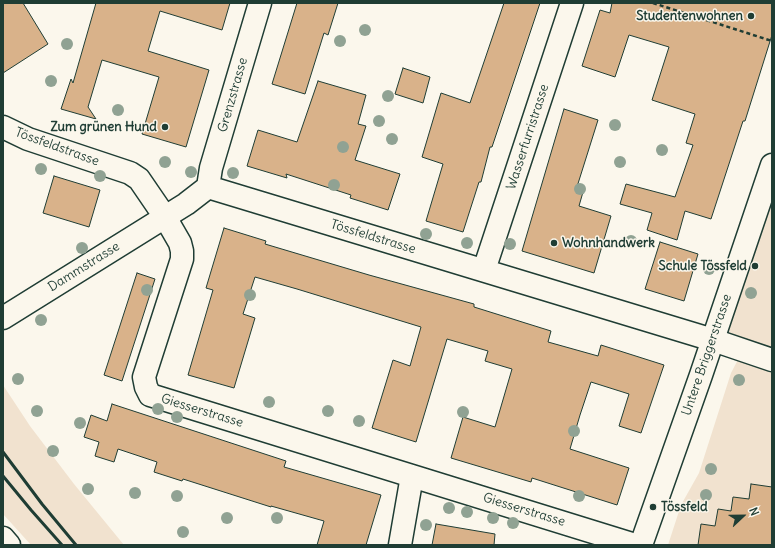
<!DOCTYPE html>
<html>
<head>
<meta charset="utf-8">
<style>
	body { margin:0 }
	#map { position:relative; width:775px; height:548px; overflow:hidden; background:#fbf7ec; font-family:Delius,sans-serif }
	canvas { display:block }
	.frame { position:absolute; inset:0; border:4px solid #1f3d34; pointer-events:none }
	.north { position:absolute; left:723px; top:496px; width:40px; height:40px; -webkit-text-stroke:3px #fbf7ec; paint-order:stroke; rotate:68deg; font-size:11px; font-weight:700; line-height:16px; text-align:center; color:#1f3d34 }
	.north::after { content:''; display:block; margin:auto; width:14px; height:18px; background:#1f3d34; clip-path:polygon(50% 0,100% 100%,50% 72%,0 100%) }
</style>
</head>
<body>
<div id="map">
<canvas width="775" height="548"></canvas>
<div class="frame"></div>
<div class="north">N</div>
</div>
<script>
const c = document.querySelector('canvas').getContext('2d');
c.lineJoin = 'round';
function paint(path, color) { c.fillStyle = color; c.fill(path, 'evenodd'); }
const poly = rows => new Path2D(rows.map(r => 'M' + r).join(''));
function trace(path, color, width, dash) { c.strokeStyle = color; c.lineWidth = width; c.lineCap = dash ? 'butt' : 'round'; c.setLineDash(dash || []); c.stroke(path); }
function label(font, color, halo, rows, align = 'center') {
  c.font = font + ' Delius,sans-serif'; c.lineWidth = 3; c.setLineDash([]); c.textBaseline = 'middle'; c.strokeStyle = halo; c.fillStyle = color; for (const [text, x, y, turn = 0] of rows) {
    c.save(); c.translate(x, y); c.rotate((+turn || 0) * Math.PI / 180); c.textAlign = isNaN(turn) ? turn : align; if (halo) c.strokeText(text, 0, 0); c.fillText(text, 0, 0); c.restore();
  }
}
paint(poly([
	[772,165,772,545,668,545,681,505,699,473,731,373,743,350,713,340],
	[3,385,30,426,74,484,124,545,31,545,3,514]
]), '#f1e2cf');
const building = poly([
	[3,3,23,3,48,44,3,73,3,3],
	[96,3,230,3,222,30,160,11,148,51,209,70,186,147,142,134,159,77,102,60,88,107,96,119,61,109,71,79,73,83,96,3],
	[297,3,338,3,328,35,324,33,305,94,272,84,297,3],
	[504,3,540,3,492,147,490,147,481,182,479,182,463,232,426,221,443,164,422,157,441,93,470,103,504,3],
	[612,3,772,3,772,35,745,121,743,121,711,219,685,211,677,240,647,230,652,213,620,204,626,184,675,197,693,145,686,143,695,114,652,100,669,47,629,35,615,77,582,66,600,10,610,13,612,3],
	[403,68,430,77,423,103,395,94,403,68],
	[318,81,366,95,358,124,366,126,355,160,400,174,388,210,350,198,351,195,286,174,287,178,247,166,258,130,297,142,318,81],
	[564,109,598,120,576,190,583,192,579,206,611,216,594,273,522,251,564,109],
	[54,176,100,190,89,227,43,213,54,176],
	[224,228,266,241,265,244,369,275,474,304,474,307,551,331,548,342,598,356,601,345,664,365,641,433,619,426,629,394,591,382,580,415,570,449,629,468,617,505,532,478,531,482,451,458,463,417,495,427,512,369,485,361,488,351,447,339,416,442,372,428,393,360,410,366,421,327,297,289,255,277,243,314,255,318,234,388,188,375,213,290,206,288,224,228],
	[660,242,698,254,684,301,645,289,660,242],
	[137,273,155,279,122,381,104,375,137,273],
	[112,404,286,461,284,467,381,495,366,545,317,545,324,521,271,506,271,507,183,479,182,481,154,472,157,462,118,449,114,462,95,456,99,442,84,437,91,415,107,421,112,404],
	[751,484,772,487,772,545,698,545,701,524,715,526,718,509,731,511,733,497,749,499,751,484],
	[436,524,495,534,494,545,432,545,436,524]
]);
paint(building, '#d9b28a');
trace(building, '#1f3d34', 1);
const minor = poly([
	[3,127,28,139,130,173,139,179,165,217,180,243,182,251,182,259,144,377,146,387,150,395,635,545],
	[208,187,713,340,772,360],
	[208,187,211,168,260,3],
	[484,270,572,3],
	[3,318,186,204,208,187],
	[3,538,9,545],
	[400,545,412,476]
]);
const major = poly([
	[641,545,701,375,772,165]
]);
trace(minor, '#1f3d34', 25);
trace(major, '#1f3d34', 25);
trace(poly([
	[653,3,772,41]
]), '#1f3d34', 2.5, [4, 3]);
trace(minor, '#fbf7ec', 22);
trace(major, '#fbf7ec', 22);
trace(poly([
	[3,452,42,504,76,545],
	[3,476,31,510,62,545]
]), '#1f3d34', 3);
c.fillStyle = '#90a293';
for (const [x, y] of [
	[365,30],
	[340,41],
	[67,44],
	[51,81],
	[388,96],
	[118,110],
	[379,121],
	[615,125],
	[392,139],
	[343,147],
	[662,150],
	[165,162],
	[620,162],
	[41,169],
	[191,172],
	[233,173],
	[100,176],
	[334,185],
	[580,189],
	[426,234],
	[631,241],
	[467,243],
	[510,244],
	[82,248],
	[709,269],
	[147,290],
	[751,293],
	[250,295],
	[41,320],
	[18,379],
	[739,380],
	[269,402],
	[158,409],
	[37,411],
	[328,411],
	[463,412],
	[177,417],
	[359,421],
	[80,423],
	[574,431],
	[53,451],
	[711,469],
	[88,489],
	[135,493],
	[706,495],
	[177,496],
	[579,496],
	[449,508],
	[467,512],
	[227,518],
	[277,518],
	[493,518],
	[513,523],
	[426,525],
	[183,532]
]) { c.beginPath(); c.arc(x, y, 6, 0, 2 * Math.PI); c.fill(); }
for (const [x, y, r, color] of [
	[751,16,4,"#1f3d34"],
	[165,127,4,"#1f3d34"],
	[554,243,4,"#1f3d34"],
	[755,266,4,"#1f3d34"],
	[653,507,4,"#1f3d34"]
]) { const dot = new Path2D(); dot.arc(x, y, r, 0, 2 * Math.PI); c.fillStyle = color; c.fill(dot); trace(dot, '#fbf7ec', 1.5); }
label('bold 13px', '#1f3d34', '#fbf7ec', [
	["Studentenwohnen",743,16],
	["Zum grünen Hund",157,127],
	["Wohnhandwerk",562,243,"left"],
	["Schule Tössfeld",747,266],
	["Tössfeld",661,507,"left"]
], 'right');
label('13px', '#1f3d34', '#fbf7ec', [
	["Grenzstrasse",233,95,-74],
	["Wasserfurristrasse",528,137,-72],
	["Tössfeldstrasse",57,147,20],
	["Tössfeldstrasse",373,237,17],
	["Dammstrasse",84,267,-32],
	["Untere Briggerstrasse",707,355,-71],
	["Giesserstrasse",202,411,17],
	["Giesserstrasse",524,510,17]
]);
</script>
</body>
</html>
